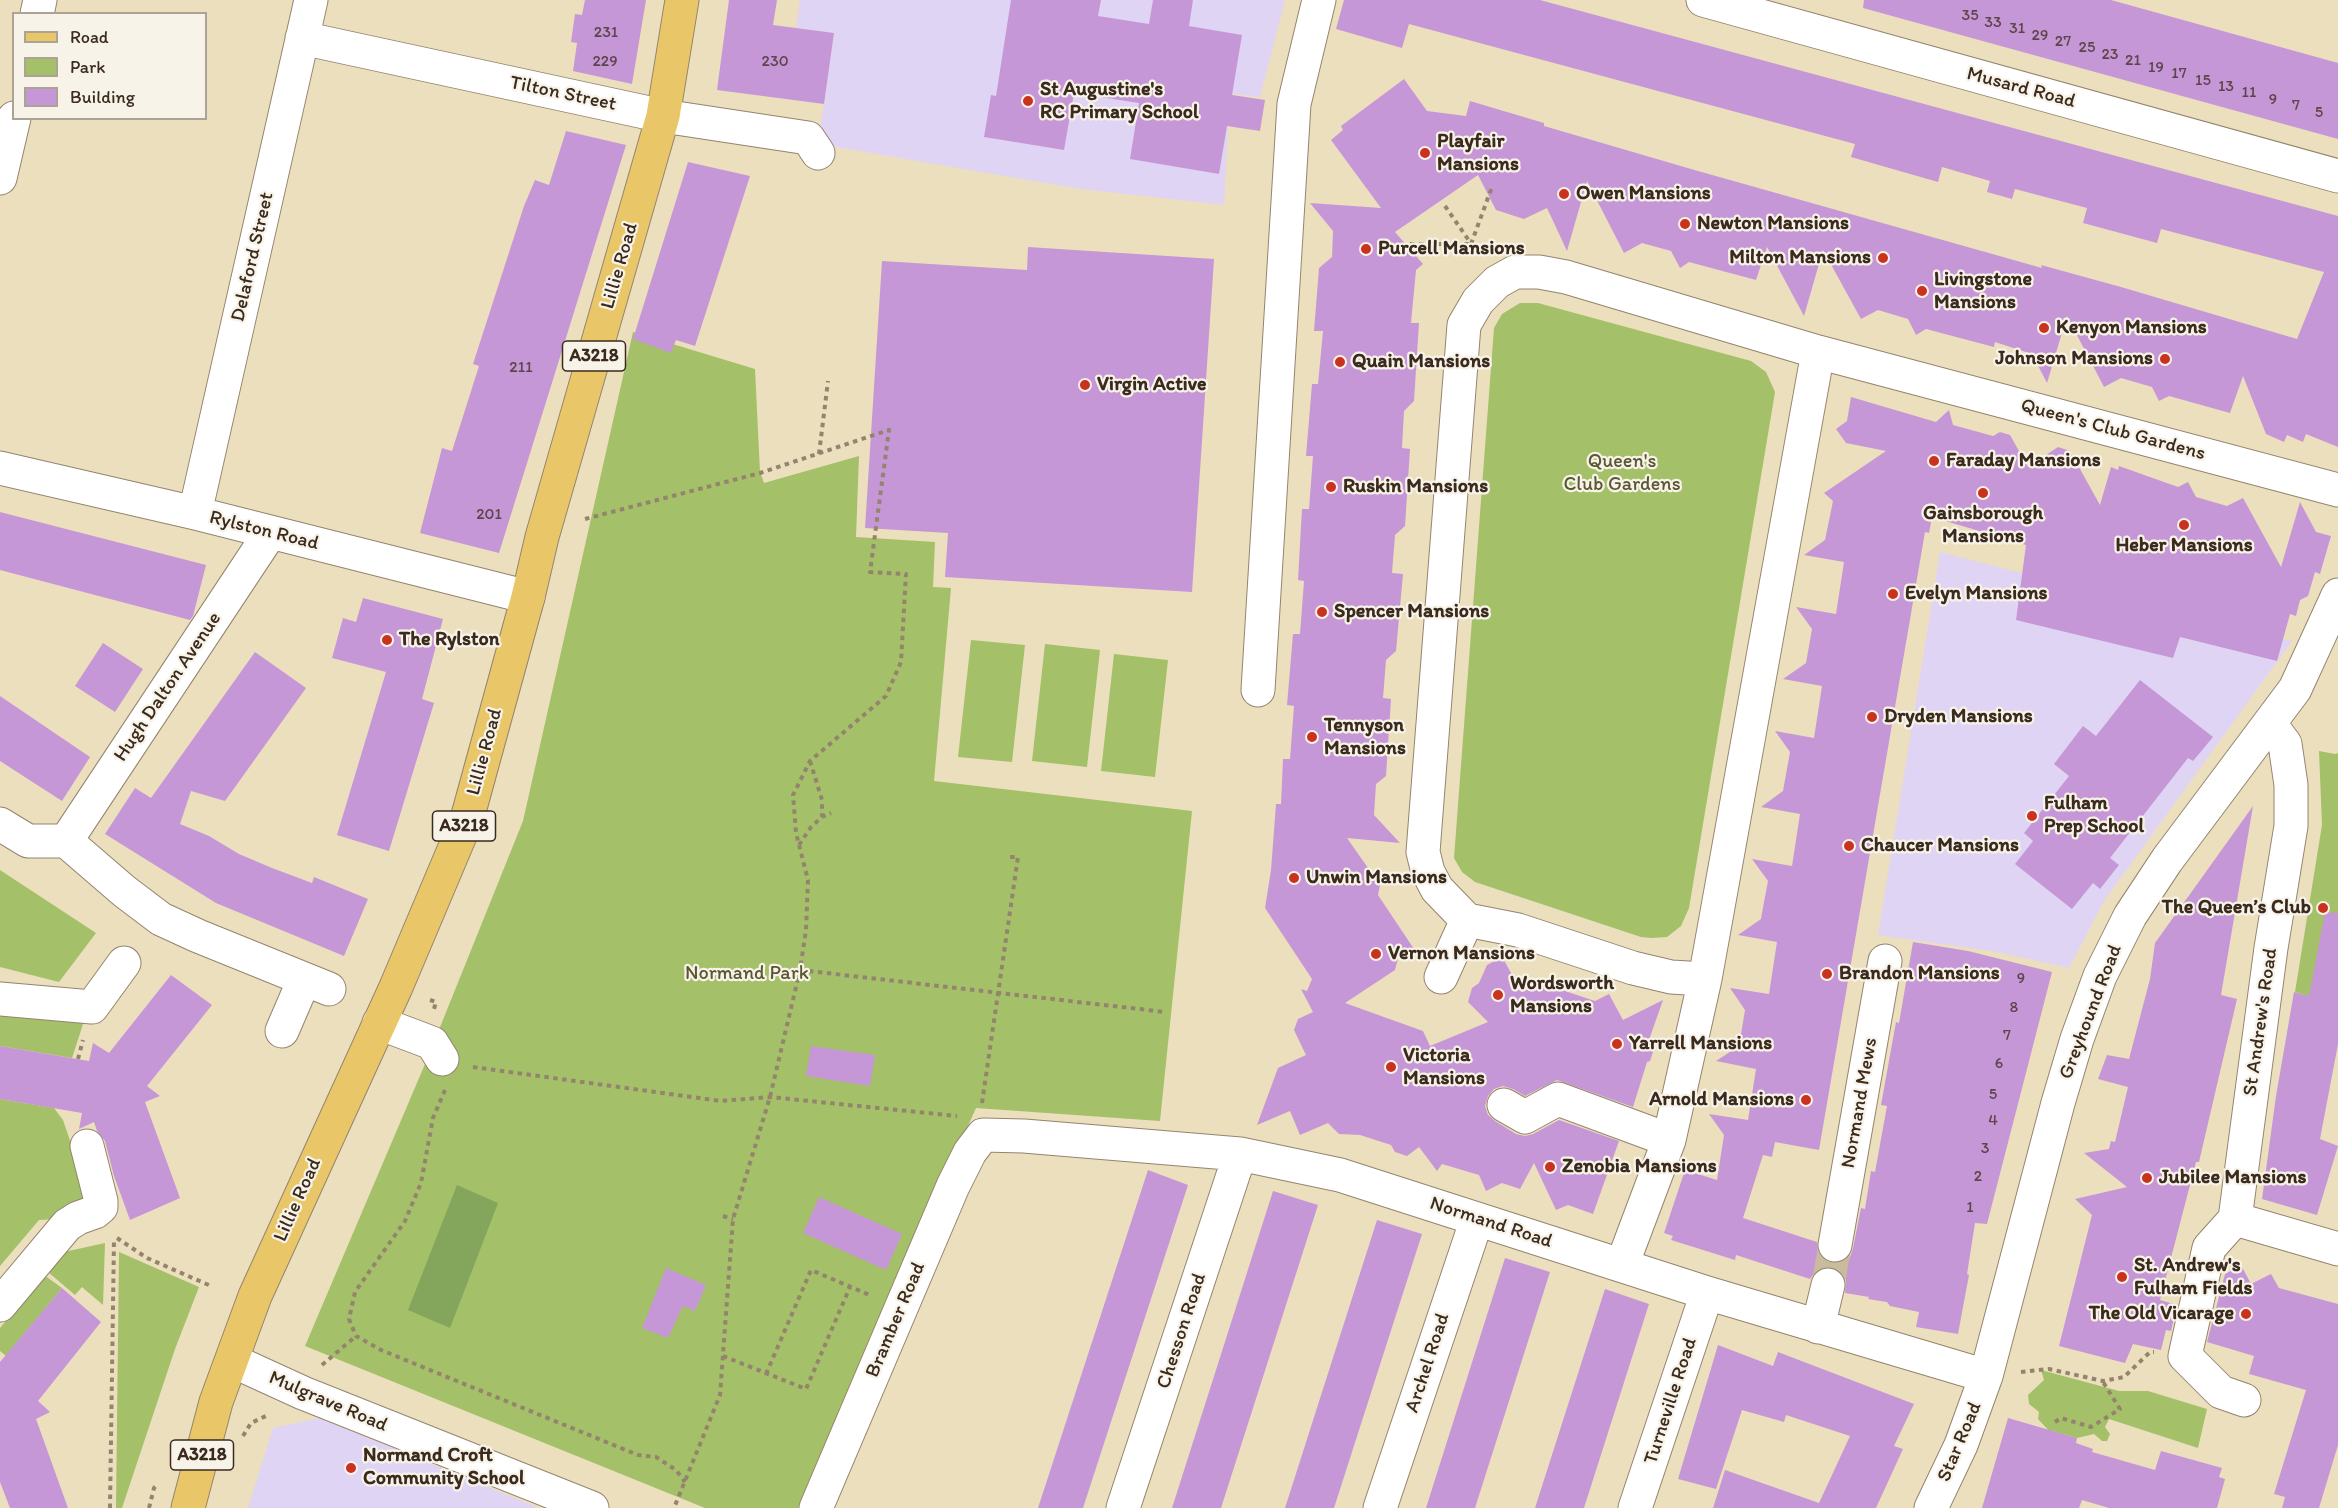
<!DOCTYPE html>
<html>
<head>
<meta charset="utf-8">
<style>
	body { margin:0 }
	#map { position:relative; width:2338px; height:1508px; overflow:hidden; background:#ecdfbd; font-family:Itim,sans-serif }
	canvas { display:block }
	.legend { position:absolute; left:12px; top:12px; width:195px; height:108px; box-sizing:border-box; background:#f7f3e8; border:2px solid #aca397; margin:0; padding:8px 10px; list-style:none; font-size:18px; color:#3b2a1e }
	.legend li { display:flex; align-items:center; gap:12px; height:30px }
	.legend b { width:30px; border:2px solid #aca397 }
</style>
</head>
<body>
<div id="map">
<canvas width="2338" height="1508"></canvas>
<ul class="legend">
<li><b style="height:8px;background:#e9c769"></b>Road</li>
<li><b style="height:16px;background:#a4c068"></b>Park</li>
<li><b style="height:16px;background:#c697d6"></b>Building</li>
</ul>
</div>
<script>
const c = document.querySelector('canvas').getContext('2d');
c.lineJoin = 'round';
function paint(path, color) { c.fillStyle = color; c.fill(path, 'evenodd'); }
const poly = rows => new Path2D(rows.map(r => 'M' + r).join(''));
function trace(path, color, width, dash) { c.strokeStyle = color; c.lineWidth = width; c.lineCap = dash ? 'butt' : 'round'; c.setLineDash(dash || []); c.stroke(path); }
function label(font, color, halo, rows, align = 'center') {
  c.font = font + ' Itim,sans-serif'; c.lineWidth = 4.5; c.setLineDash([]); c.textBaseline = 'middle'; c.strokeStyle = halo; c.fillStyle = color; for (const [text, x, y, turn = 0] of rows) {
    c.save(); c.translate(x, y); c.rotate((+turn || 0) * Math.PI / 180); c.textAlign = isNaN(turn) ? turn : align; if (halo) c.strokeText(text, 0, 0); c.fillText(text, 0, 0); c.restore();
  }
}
paint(poly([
	[800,0,1285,0,1260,97,1233,94,1228,128,1224,205,1081,189,818,144,834,33,796,28],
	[1940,552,2240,630,2292,641,2104,901,2069,968,1992,951,1878,935],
	[320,1418,539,1508,248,1508,273,1428]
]), '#e0d4f4');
paint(poly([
	[1520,303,1538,303,1751,361,1766,372,1775,392,1689,908,1681,926,1667,937,1651,938,1641,937,1475,882,1462,872,1454,858,1494,328,1502,314],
	[633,332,755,369,760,472,764,483,859,456,856,537,935,542,933,587,951,588,934,781,1192,811,1160,1121,976,1108,798,1508,705,1508,305,1346,428,1057,523,821],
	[971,640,1025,645,1012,762,958,757],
	[1045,644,1100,650,1087,767,1032,761],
	[1114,654,1168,660,1155,777,1101,771],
	[2319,751,2335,754,2338,753,2338,1005,2295,992,2322,825],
	[0,870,96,933,59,982,0,967],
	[0,1005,85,1018,72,1058,0,1046],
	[0,1099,54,1108,63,1120,89,1196,57,1219,39,1220,0,1266],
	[105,1243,103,1305,82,1287,75,1295,48,1272,64,1252],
	[119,1252,199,1287,175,1349,122,1508,116,1508],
	[44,1275,62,1288,6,1356,0,1351,0,1328],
	[2041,1370,2119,1391,2148,1391,2207,1409,2198,1448,2109,1419,2105,1427,2110,1434,2107,1441,2102,1441,2094,1434,2077,1438,2052,1431,2051,1433,2038,1419,2039,1412,2029,1404,2028,1395,2044,1380]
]), '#a4c068');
paint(poly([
	[457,1185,498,1203,450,1328,408,1310]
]), '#83a65c');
paint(poly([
	[585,0,646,0,632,84,573,71,577,43,571,42,575,14,582,15],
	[729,0,777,0,773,25,834,33,824,104,717,90],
	[1011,0,1101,0,1098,16,1149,24,1153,0,1193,0,1189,26,1242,35,1232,95,1265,100,1260,131,1227,126,1219,174,1130,159,1139,103,1074,93,1064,150,984,137,991,95,996,96],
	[1344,0,1540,0,2338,216,2338,447,2306,434,2303,442,2287,435,2284,442,2266,434,2243,376,2230,413,2169,396,2159,401,2152,387,2121,378,2104,387,2067,316,2047,383,2032,354,1995,342,1994,347,1926,329,1916,335,1908,319,1878,310,1861,319,1823,250,1804,316,1767,247,1756,280,1689,262,1680,268,1671,251,1642,243,1624,253,1587,181,1567,251,1547,208,1524,219,1496,210,1478,175,1395,232,1423,264,1416,270,1411,323,1419,323,1414,401,1404,411,1402,448,1410,449,1405,526,1395,535,1392,573,1403,574,1396,651,1386,660,1383,698,1391,699,1386,776,1376,784,1374,815,1400,843,1347,838,1380,885,1378,895,1414,949,1398,959,1395,970,1345,1003,1423,1031,1430,1046,1488,1022,1468,1002,1472,988,1479,983,1487,965,1502,957,1522,992,1555,976,1562,990,1595,1001,1609,994,1623,1020,1663,1000,1650,1037,1655,1046,1650,1061,1647,1062,1633,1107,1557,1080,1525,1096,1513,1089,1503,1086,1494,1089,1488,1096,1485,1106,1488,1115,1495,1121,1516,1134,1525,1136,1533,1134,1559,1120,1619,1141,1593,1214,1568,1205,1556,1210,1534,1163,1520,1189,1502,1183,1486,1191,1479,1175,1442,1164,1437,1171,1419,1147,1407,1156,1395,1152,1391,1145,1360,1135,1339,1134,1328,1123,1300,1135,1290,1111,1257,1125,1278,1068,1306,1055,1294,1030,1298,1019,1313,1012,1301,989,1307,991,1312,979,1265,908,1271,870,1276,804,1281,804,1283,759,1290,759,1294,706,1287,705,1293,634,1300,634,1304,581,1298,580,1302,509,1309,509,1313,456,1306,456,1312,384,1318,384,1323,331,1314,331,1319,268,1332,257,1333,231,1310,203,1381,208,1331,140,1343,130,1341,126,1404,79,1427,111,1466,116,1470,101,1544,123,1544,126,1691,169,2042,268,2041,265,2121,287,2297,339,2324,272,2161,229,2157,243,2083,223,2087,208,2015,189,2012,199,1987,192,1990,181,1942,167,1938,182,1851,157,1855,144,1409,24,1402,48,1336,29],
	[1864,0,2111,0,2338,63,2338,139,1863,8],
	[566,131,626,145,499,553,420,533,442,448,452,451,479,366,473,364,524,206,535,180,549,185],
	[688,162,750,176,695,346,676,340,671,353,633,339],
	[1028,247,1214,259,1192,592,945,577,948,533,865,528,882,261,1027,270],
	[1851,397,1936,422,1949,410,1953,425,1993,436,2000,432,2010,435,2028,467,2058,447,2070,451,2100,505,2111,467,2118,470,2119,466,2178,487,2188,482,2196,497,2227,506,2243,498,2281,567,2300,502,2316,532,2331,536,2320,574,2315,572,2308,596,2300,600,2296,616,2290,614,2277,661,2180,637,2173,658,2016,620,2026,545,1932,517,1929,533,1925,532,1819,1150,1775,1142,1772,1157,1763,1155,1743,1218,1817,1242,1818,1252,1823,1260,1831,1263,1841,1263,1850,1257,1853,1248,1861,1208,1865,1209,1871,1171,1875,1172,1887,1106,1881,1105,1896,1022,1899,1023,1913,942,1968,951,2052,972,1987,1224,1975,1223,1967,1274,1969,1275,1958,1334,1916,1327,1919,1312,1890,1306,1887,1302,1868,1299,1869,1297,1845,1293,1846,1279,1840,1271,1833,1267,1822,1267,1815,1272,1810,1279,1736,1255,1735,1260,1671,1240,1673,1236,1664,1233,1685,1170,1717,1180,1724,1135,1709,1114,1748,1120,1756,1069,1716,1061,1739,1046,1745,1010,1730,988,1769,994,1777,942,1738,935,1761,919,1764,902,1768,881,1752,859,1792,866,1800,814,1761,807,1783,791,1790,752,1775,731,1814,738,1822,686,1783,679,1806,663,1812,629,1796,607,1836,614,1844,562,1804,555,1825,540,1833,501,1824,493,1886,451,1846,443,1836,429,1847,421],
	[0,512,206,565,193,616,190,620,0,570],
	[363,598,443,619,422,699,434,703,389,851,337,835,386,672,332,658,343,618,356,622],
	[103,643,143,669,115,712,75,686],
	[255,652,306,688,225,801,191,791,180,824,209,836,239,854,272,868,312,883,314,877,368,899,344,956,216,903,105,834,135,788,151,798],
	[2140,680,2213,737,2193,761,2188,758,2110,858,2119,865,2100,889,2093,883,2072,909,2015,864,2033,841,2024,833,2069,776,2054,764,2083,726,2096,736],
	[0,696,90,757,62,801,0,761],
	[2253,806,2221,995,2237,999,2199,1162,2196,1162,2160,1300,2177,1305,2171,1331,2166,1330,2161,1350,2133,1344,2125,1363,2059,1346,2092,1215,2075,1199,2127,1187,2084,1153,2109,1149,2111,1141,2115,1142,2128,1087,2098,1079,2107,1055,2129,1059,2150,979,2155,943],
	[2325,912,2338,913,2338,1044,2320,1139,2338,1146,2317,1215,2262,1199,2276,1096,2294,992,2309,996],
	[171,975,212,1005,147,1086,160,1096,145,1102,180,1198,130,1220,114,1176,105,1141,97,1131,94,1122,79,1129,82,1113,0,1099,0,1046,89,1061,93,1043,109,1053],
	[811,1046,875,1055,870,1086,806,1076],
	[1148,1170,1188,1185,1083,1508,1038,1508],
	[1273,1191,1318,1205,1221,1508,1172,1508],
	[819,1197,902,1234,886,1270,803,1233],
	[1377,1220,1422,1234,1334,1508,1285,1508],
	[1505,1258,1550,1272,1475,1508,1426,1508],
	[2241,1265,2251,1284,2271,1274,2279,1288,2338,1304,2338,1445,2319,1508,2282,1508,2285,1497,2274,1494,2306,1390,2249,1374,2254,1356,2207,1342,2225,1274],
	[666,1268,706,1285,695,1311,683,1306,668,1338,642,1328],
	[62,1288,101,1322,38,1401,50,1412,36,1419,68,1508,10,1508,0,1482,0,1362],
	[1605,1289,1649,1304,1584,1508,1535,1508],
	[1718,1345,1773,1366,1778,1352,1914,1404,1894,1446,1903,1449,1876,1508,1713,1508,1725,1470,1819,1503,1850,1436,1786,1415,1784,1422,1742,1410,1716,1489,1678,1479],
	[2008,1418,2077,1438,2076,1443,2093,1449,2092,1452,2155,1470,2161,1451,2222,1468,2219,1477,2225,1479,2217,1508,2109,1508,2082,1500,2079,1508,1982,1508]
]), '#c697d6');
trace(poly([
	[1828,1285,1835,1245]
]), '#c9bb9d', 33, [33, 16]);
const minor = poly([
	[1703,0,2338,176],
	[37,14,40,0],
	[302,38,663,116,808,138,818,153],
	[0,178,14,118],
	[0,468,195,513,528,597],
	[195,513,311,0],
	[1258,690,1294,104,1319,0],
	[2270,724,2285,744,2291,785,2291,826,2271,948,2235,1219,2338,1249],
	[0,824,28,841,66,841,124,891,161,919,198,936,329,989],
	[66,841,270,533],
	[1441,977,1467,920],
	[1705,979,1818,352],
	[0,999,92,1007,124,963],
	[379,1023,432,1043,442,1059],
	[282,1031,304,980],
	[1504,1105,1525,1117,1558,1099,1669,1140],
	[2235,1219,2209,1248,2185,1356,2221,1392,2244,1400],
	[1835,1245,1885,961],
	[1622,1265,1669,1140,1705,979,1671,977,1633,968,1518,930,1467,920,1437,889,1428,872,1423,852,1464,325,1478,301,1497,282,1515,272,1539,272,1566,277,1818,352,2338,490],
	[0,1305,67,1225,78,1218,95,1212,101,1207,101,1201,87,1146],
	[1818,1327,1828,1285],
	[233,1361,303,1393,592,1508],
	[816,1508,953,1186,970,1152,983,1135,1024,1136,1240,1154,1340,1175,1707,1293,1986,1376],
	[1123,1508,1240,1154],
	[1380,1508,1477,1219],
	[1635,1508,1707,1293],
	[1931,1508,1961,1445,1986,1376,2058,1103,2077,1039,2100,976,2130,916,2167,860,2295,689,2338,595]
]);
const major = poly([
	[188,1508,216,1402,255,1296,396,987,467,819,528,597,542,537,663,116,682,0]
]);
trace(minor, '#94846e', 35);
trace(major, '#94846e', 35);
trace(poly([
	[1445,206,1479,255],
	[1410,244,1470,244],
	[1471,244,1492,187],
	[819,454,828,381],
	[585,519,760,473,889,430,870,572,906,574,901,662,886,696,810,761,793,795,796,833,808,880,806,930,800,970,770,1097,733,1219,720,1395,674,1508],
	[810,761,822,800,822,817],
	[799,845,811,827,822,817,831,813],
	[800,970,1165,1012],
	[430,1000,436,1002,434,1009],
	[78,1059,83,1040],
	[473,1067,721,1101,770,1097,957,1116],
	[445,1090,433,1118,421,1183,405,1221,355,1292,349,1319,356,1336,381,1350,638,1455,656,1457,676,1470,685,1482],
	[982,1103,1018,857,1010,857],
	[723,1216,733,1219],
	[117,1238,147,1258,211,1286],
	[723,1356,806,1389,850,1287],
	[322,1365,356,1336],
	[2021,1372,2049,1369,2103,1381,2124,1377,2150,1352,2154,1352],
	[766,1374,811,1270,872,1296],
	[2055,1422,2061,1418,2091,1427,2120,1409,2103,1382],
	[243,1436,251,1423,268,1415],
	[110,1508,114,1239],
	[149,1508,154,1488,158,1484]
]), '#94846e', 4, [4.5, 4.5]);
trace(minor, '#fff', 33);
trace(major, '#e9c769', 33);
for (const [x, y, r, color] of [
	[1028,101,6,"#c8321e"],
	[1425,153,6,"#c8321e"],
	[1564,194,6,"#c8321e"],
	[1685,224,6,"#c8321e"],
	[1366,249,6,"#c8321e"],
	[1883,258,6,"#c8321e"],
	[1922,291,6,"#c8321e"],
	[2044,328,6,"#c8321e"],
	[2165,359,6,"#c8321e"],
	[1340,362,6,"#c8321e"],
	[1085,385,6,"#c8321e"],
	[1934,461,6,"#c8321e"],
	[1331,487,6,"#c8321e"],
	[1983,493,6,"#c8321e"],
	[2184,525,6,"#c8321e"],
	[1893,594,6,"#c8321e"],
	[1322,612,6,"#c8321e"],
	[387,640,6,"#c8321e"],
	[1872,717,6,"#c8321e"],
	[1312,737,6,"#c8321e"],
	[2032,816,6,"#c8321e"],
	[1849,846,6,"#c8321e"],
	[1294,878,6,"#c8321e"],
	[2323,908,6,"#c8321e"],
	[1376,954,6,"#c8321e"],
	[1827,974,6,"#c8321e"],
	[1498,995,6,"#c8321e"],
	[1617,1044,6,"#c8321e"],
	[1391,1067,6,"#c8321e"],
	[1806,1100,6,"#c8321e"],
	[1550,1167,6,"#c8321e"],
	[2147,1178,6,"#c8321e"],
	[2122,1277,6,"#c8321e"],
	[2246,1314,6,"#c8321e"],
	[351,1468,6,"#c8321e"]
]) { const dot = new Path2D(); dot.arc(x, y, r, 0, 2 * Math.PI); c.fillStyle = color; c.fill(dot); trace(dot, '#f7f3e8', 2); }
label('16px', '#5e454c', null, [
	["35",1970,16],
	["33",1993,23],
	["31",2017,29],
	["231",606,33],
	["29",2040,36],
	["27",2063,42],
	["25",2087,48],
	["23",2110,55],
	["21",2133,61],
	["229",605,62],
	["230",775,62],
	["19",2156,68],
	["17",2179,74],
	["15",2203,81],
	["13",2226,87],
	["11",2249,93],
	["9",2273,100],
	["7",2296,106],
	["5",2319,113],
	["211",521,368],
	["201",489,515],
	["9",2021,979],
	["8",2014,1008],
	["7",2007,1036],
	["6",1999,1064],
	["5",1993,1095],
	["4",1993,1121],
	["3",1985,1149],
	["2",1978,1177],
	["1",1970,1208]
]);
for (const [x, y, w] of [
	[594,356,63],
	[464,826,63],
	[202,1455,63]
]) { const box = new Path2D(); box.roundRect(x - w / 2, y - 15, w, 30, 4.5); c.fillStyle = '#f7f3e8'; c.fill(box); trace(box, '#3b2a1e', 1.5); }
label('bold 18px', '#3b2a1e', null, [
	["A3218",594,356],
	["A3218",464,826],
	["A3218",202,1455]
]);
label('20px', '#3b2a1e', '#f7f3e8', [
	["Musard Road",2021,88,15],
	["Tilton Street",563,94,12],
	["Delaford Street",253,257,-77],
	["Lillie Road",620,266,-74],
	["Queen's Club Gardens",2113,430,15],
	["Rylston Road",264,531,14],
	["Hugh Dalton Avenue",168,687,-56],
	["Lillie Road",485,752,-75],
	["Greyhound Road",2091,1012,-69],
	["St Andrew's Road",2261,1022,-82],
	["Normand Mews",1860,1103,-80],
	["Lillie Road",298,1200,-66],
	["Normand Road",1491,1223,18],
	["Bramber Road",896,1320,-67],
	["Chesson Road",1182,1331,-72],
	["Archel Road",1428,1363,-72],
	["Turneville Road",1671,1401,-72],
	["Mulgrave Road",328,1402,23],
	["Star Road",1960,1442,-67]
]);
label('bold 20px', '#3b2a1e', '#f7f3e8', [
	["St Augustine's",1040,90],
	["RC Primary School",1040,113],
	["Playfair",1437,142],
	["Mansions",1437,165],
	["Owen Mansions",1576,194],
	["Newton Mansions",1697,224],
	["Purcell Mansions",1378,249],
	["Milton Mansions",1871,258,"right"],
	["Livingstone",1934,280],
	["Mansions",1934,303],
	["Kenyon Mansions",2056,328],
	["Johnson Mansions",2153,359,"right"],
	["Quain Mansions",1352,362],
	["Virgin Active",1097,385],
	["Faraday Mansions",1946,461],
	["Ruskin Mansions",1343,487],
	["Gainsborough",1983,514,"center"],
	["Mansions",1983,537,"center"],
	["Heber Mansions",2184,546,"center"],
	["Evelyn Mansions",1905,594],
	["Spencer Mansions",1334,612],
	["The Rylston",399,640],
	["Dryden Mansions",1884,717],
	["Tennyson",1324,726],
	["Mansions",1324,749],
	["Fulham",2044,804],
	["Prep School",2044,827],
	["Chaucer Mansions",1861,846],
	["Unwin Mansions",1306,878],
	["The Queen’s Club",2311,908,"right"],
	["Vernon Mansions",1388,954],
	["Brandon Mansions",1839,974],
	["Wordsworth",1510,984],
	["Mansions",1510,1007],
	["Yarrell Mansions",1629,1044],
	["Victoria",1403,1056],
	["Mansions",1403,1079],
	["Arnold Mansions",1794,1100,"right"],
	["Zenobia Mansions",1562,1167],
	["Jubilee Mansions",2159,1178],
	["St. Andrew's",2134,1266],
	["Fulham Fields",2134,1289],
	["The Old Vicarage",2234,1314,"right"],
	["Normand Croft",363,1456],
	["Community School",363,1479]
], 'left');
label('20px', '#5a5734', '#f7f3e8', [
	["Queen's",1622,462],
	["Club Gardens",1622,485],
	["Normand Park",747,974]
]);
</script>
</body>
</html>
